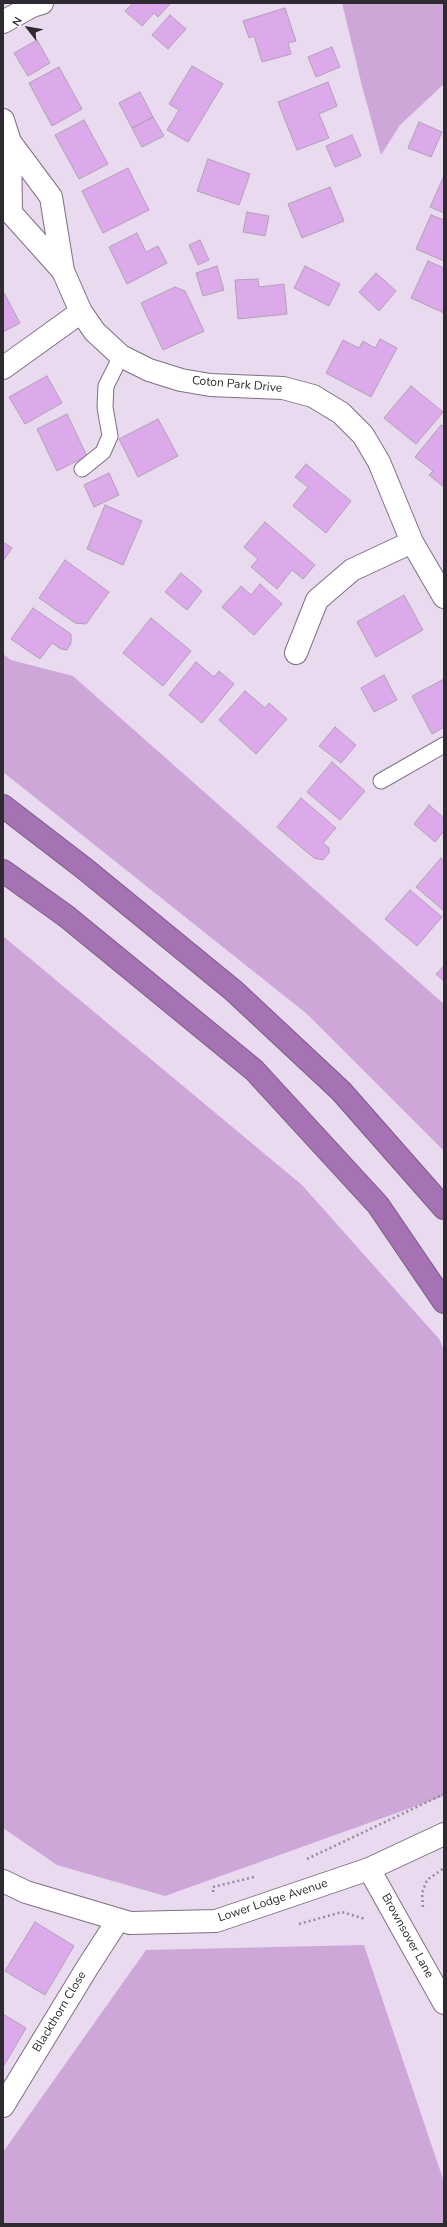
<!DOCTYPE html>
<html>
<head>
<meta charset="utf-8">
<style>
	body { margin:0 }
	#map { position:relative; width:447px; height:2227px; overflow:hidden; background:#eadaef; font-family:"Nunito Sans",sans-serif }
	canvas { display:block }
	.frame { position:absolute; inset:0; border:4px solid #2f2931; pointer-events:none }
	.north { position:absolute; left:8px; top:8px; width:40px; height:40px; -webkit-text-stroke:3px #fff; paint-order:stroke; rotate:301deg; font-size:11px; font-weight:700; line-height:16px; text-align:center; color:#2f2931 }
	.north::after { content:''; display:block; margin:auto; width:14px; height:18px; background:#2f2931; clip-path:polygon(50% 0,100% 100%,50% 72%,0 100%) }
</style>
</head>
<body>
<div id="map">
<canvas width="447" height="2227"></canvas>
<div class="frame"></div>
<div class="north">N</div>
</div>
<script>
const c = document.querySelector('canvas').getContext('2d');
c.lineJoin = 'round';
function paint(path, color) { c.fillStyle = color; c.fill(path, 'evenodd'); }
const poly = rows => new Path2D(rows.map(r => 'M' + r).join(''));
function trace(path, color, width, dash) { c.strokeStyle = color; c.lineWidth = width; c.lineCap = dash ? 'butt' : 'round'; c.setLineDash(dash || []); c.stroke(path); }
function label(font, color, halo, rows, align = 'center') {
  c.font = font + ' "Nunito Sans",sans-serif'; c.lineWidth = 3; c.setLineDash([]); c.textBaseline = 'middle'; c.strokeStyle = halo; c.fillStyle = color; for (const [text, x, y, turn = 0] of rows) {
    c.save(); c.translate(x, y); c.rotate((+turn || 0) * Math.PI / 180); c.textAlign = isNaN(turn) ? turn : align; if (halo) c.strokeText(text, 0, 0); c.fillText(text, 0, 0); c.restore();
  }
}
paint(poly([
	[342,3,444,3,444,84,400,125,381,155,362,86],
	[3,654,11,660,73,676,444,1004,444,1151,307,1014,3,772],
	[3,936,302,1185,440,1340,444,1351,444,1796,165,1896,57,1865,3,1828],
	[364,1945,444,2182,444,2224,3,2224,3,2152,146,1950]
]), '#cda7d8');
const building = poly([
	[133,3,171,3,158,17,154,13,142,26,125,11,133,3],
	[285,8,296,41,288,43,291,54,262,62,254,36,249,38,243,21,285,8],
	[170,15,186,29,168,49,152,35,170,15],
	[37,40,50,63,28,76,14,53,37,40],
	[332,47,340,67,316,77,308,57,332,47],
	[192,66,223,84,188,142,167,130,179,110,169,104,192,66],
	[59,67,82,109,52,126,29,83,59,67],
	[328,82,337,106,319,114,329,138,297,150,278,102,328,82],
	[140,92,153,117,132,128,119,103,140,92],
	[153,117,164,136,142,147,132,128,153,117],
	[84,120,108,164,79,179,55,135,84,120],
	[419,122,442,132,431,157,408,148,419,122],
	[352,135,361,156,335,167,326,146,352,135],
	[208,159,250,174,239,205,197,191,208,159],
	[128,168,149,210,103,233,82,191,128,168],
	[444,176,444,213,430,207,444,176],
	[330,187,344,221,302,238,288,204,330,187],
	[247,212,269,216,265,236,243,232,247,212],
	[431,215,444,220,444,261,416,249,431,215],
	[137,233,146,252,158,246,167,263,127,284,109,247,137,233],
	[200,240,209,260,198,265,189,245,200,240],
	[428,261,444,268,444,313,411,298,428,261],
	[217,266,224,290,203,296,196,273,217,266],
	[305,266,340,284,329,306,294,288,305,266],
	[376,273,396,291,379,311,359,292,376,273],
	[258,279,259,287,284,284,287,314,238,319,235,280,258,279],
	[175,287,185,291,204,331,163,350,141,303,175,287],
	[3,291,20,323,3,332,3,291],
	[380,339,397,348,371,397,326,373,343,340,359,348,363,341,375,348,380,339],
	[47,376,62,403,25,424,9,397,47,376],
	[411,386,443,412,416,444,384,418,411,386],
	[67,414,87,456,57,471,37,429,67,414],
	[158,419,178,456,138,477,119,439,158,419],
	[441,425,444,427,444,487,429,475,433,471,415,457,441,425],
	[306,464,351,501,326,533,293,506,308,487,295,477,306,464],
	[109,473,119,495,94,507,84,485,109,473],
	[105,505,142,521,123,565,87,549,105,505],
	[265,522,315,565,303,579,292,570,277,589,251,567,258,559,244,547,265,522],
	[3,542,12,548,3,561,3,542],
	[65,560,109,592,86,624,75,623,39,598,65,560],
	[181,573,202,591,187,610,165,592,181,573],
	[260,584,282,604,254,635,222,607,241,586,251,595,260,584],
	[404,595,423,630,376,657,357,622,404,595],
	[33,608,71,634,71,643,67,650,61,649,52,643,40,659,11,639,33,608],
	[151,618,191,651,163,686,123,653,151,618],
	[196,662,214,677,219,671,234,684,202,723,169,695,196,662],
	[384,675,397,700,374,712,361,688,384,675],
	[444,679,444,727,432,734,412,696,444,679],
	[245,691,265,708,269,703,287,719,256,754,219,720,245,691],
	[335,727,356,745,341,763,319,746,335,727],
	[332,762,365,791,340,820,307,792,332,762],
	[301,798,336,828,323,843,329,848,329,853,323,860,314,858,277,827,301,798],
	[429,805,444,818,444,831,435,842,414,824,429,805],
	[441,858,444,861,444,911,416,887,441,858],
	[410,890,442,917,417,946,385,919,410,890],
	[444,966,444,981,436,974,444,966],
	[35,1922,74,1946,45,1995,5,1971,35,1922],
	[3,2014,26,2028,3,2067,3,2014]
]);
paint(building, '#dcaaea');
trace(building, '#b0a0b4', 1);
const lane = poly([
	[82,469,103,452,110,436,105,407,106,386,121,356],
	[381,781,444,745]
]);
const street = poly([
	[3,22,32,6,42,3],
	[3,120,10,142,11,213,63,271],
	[10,142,51,197,63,271,81,312,95,332,121,356,149,370,181,380,210,385,283,388,313,396,341,413,363,435,379,462,412,542,444,597],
	[3,368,81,312],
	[296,653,317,600,352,570,412,542],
	[369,1869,444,2003],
	[3,1881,26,1892,130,1923,216,1921,369,1869,444,1834],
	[3,2106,87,1968,118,1920]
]);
const highway = poly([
	[3,806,85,869,234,991,341,1091,444,1208],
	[3,871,66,916,254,1070,378,1205,444,1302]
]);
trace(lane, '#7e7082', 17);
trace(street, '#7e7082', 24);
trace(highway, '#7c5986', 24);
trace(poly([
	[307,1859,444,1794],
	[213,1892,213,1887,254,1877],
	[423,1907,422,1893,427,1880,444,1868],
	[299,1924,342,1912,365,1919]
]), '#958998', 2.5, [2, 3]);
trace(lane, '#fff', 15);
trace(street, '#fff', 22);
trace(highway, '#a573b4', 22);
label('12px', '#2f2931', '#fff', [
	["Coton Park Drive",237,385,5],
	["Lower Lodge Avenue",273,1901,-18],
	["Brownsover Lane",407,1936,61],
	["Blackthorn Close",60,2012,-59]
]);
</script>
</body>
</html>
